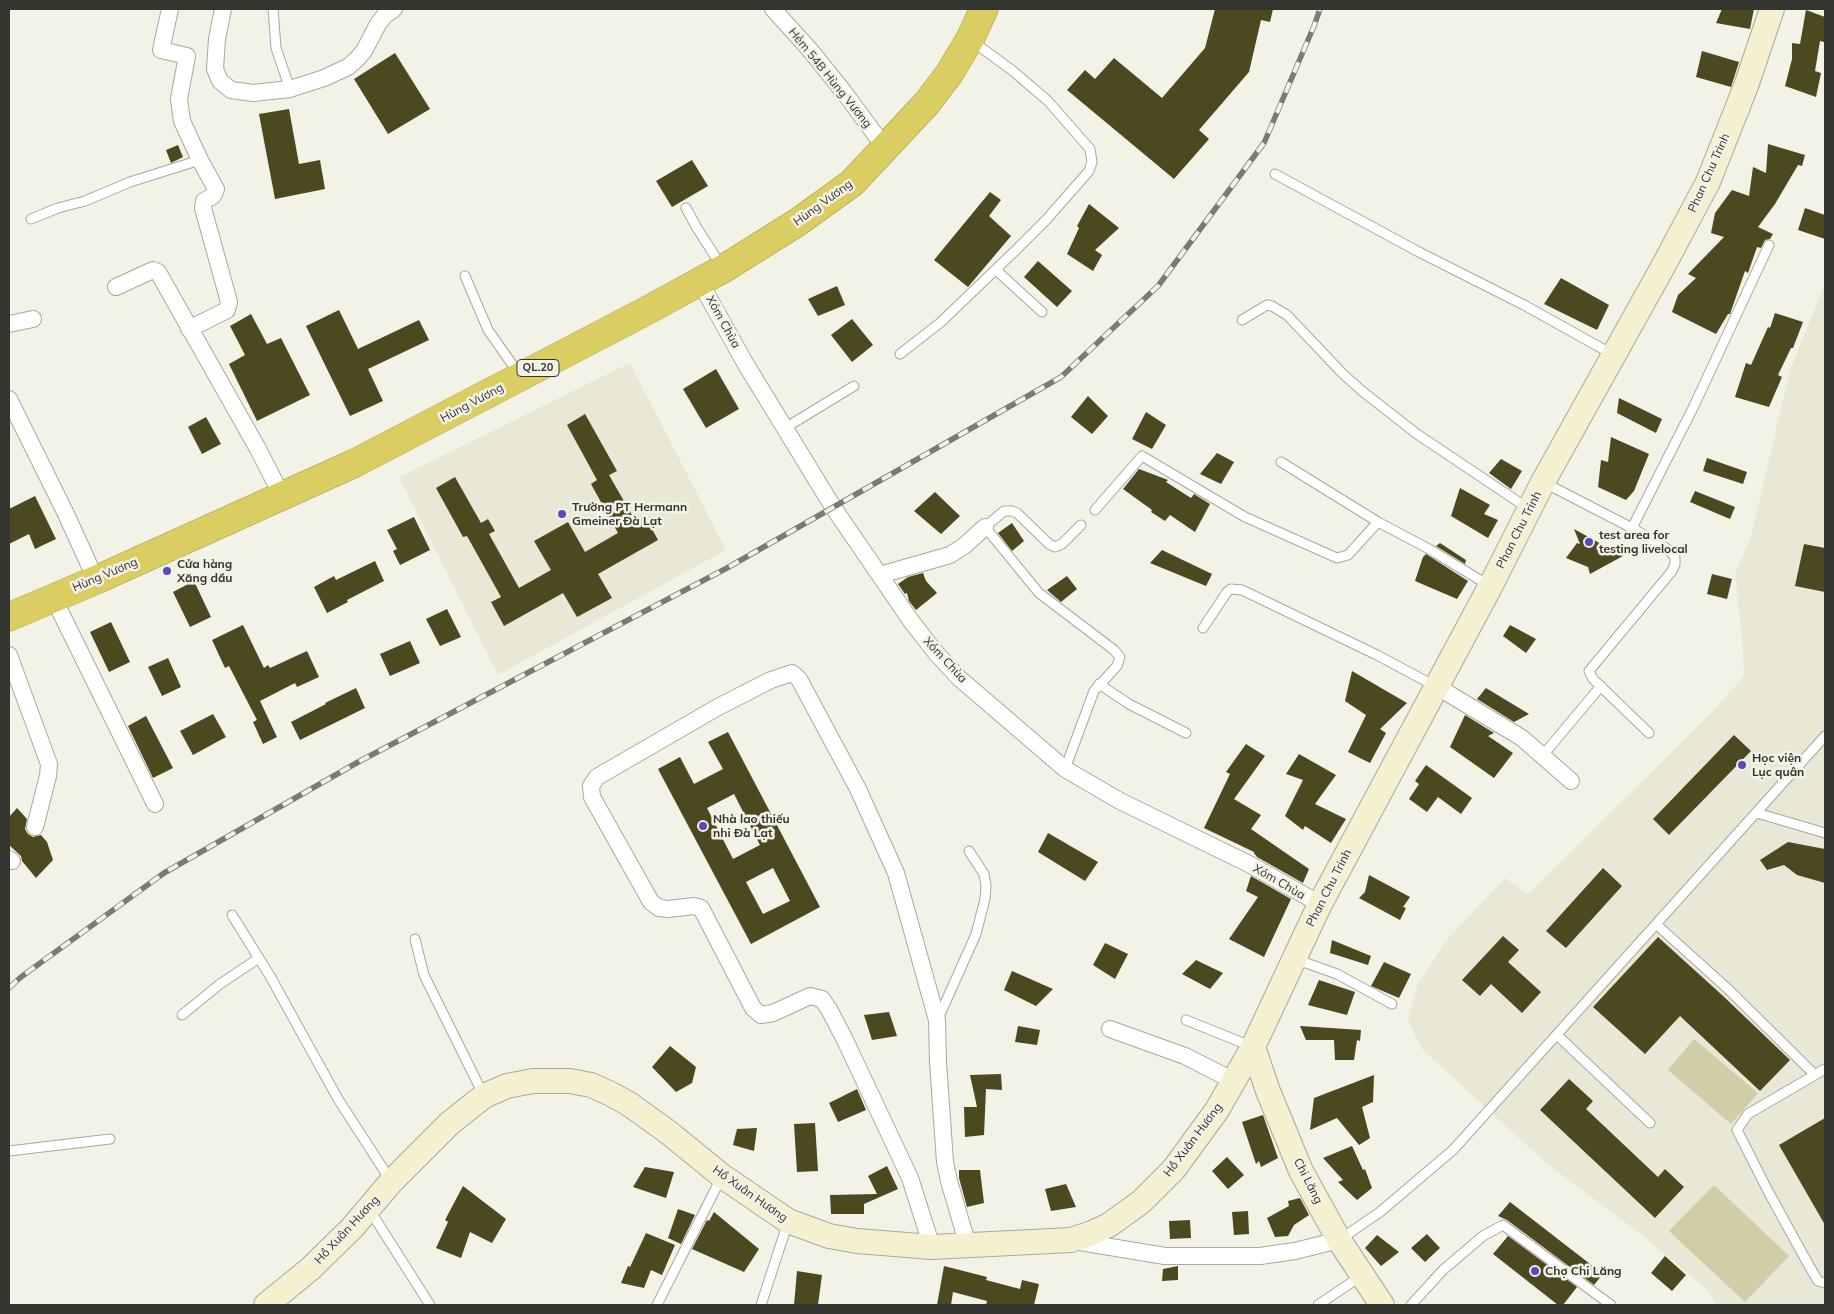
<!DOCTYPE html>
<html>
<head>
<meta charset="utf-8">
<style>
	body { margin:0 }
	#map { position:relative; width:1834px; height:1314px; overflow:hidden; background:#f3f2e7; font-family:Mulish,sans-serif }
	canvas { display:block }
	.frame { position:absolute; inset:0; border:10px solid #353530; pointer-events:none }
</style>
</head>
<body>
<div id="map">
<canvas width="1834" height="1314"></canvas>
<div class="frame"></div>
</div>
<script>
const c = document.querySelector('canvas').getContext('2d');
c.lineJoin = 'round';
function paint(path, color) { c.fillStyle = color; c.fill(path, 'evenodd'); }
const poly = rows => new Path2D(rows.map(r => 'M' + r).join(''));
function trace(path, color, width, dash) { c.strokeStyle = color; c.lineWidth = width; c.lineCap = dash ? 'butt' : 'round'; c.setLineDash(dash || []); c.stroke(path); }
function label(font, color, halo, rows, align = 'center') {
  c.font = font + ' Mulish,sans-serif'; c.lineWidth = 5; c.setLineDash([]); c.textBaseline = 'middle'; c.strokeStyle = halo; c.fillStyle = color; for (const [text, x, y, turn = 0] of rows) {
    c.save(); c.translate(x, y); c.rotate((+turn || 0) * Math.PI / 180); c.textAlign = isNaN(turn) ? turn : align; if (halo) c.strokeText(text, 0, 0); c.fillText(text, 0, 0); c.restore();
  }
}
paint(poly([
	[1825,284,1825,1305,1715,1305,1710,1292,1642,1235,1546,1163,1422,1049,1408,1020,1417,986,1445,942,1505,878,1528,894,1712,712,1744,676,1742,638,1735,573,1751,537,1790,370],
	[630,363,726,550,498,675,399,477]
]), '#e9e7d5');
paint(poly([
	[1694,1039,1758,1093,1731,1124,1668,1070],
	[1714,1185,1789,1256,1745,1302,1669,1231]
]), '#d0cda7');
paint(poly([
	[1215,9,1273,9,1270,22,1261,20,1249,72,1199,130,1209,139,1174,179,1067,90,1085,70,1095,79,1114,58,1162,98,1205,48],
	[1722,9,1754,9,1750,29,1716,23],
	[1806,10,1825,17,1825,34,1824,42,1820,41,1815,71,1821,73,1816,97,1785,86,1792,59,1792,43,1800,44],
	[1702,51,1739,62,1731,87,1696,77],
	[395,53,430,109,388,134,354,79],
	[289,109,299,164,320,160,325,189,275,199,259,114],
	[1768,144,1805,155,1802,166,1798,165,1775,204,1758,227,1773,234,1770,239,1765,240,1761,248,1757,247,1748,273,1745,271,1730,314,1728,314,1716,334,1672,312,1678,295,1696,278,1688,274,1724,237,1711,233,1715,213,1732,190,1749,196,1753,167,1766,173],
	[178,145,183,157,171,163,166,150],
	[692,160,708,186,672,207,656,181],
	[990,192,1001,200,989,216,1011,236,968,287,934,260],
	[1089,204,1119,228,1095,250,1102,255,1093,271,1067,254,1079,228,1077,226],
	[1805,208,1825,215,1825,239,1798,230],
	[1038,261,1072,291,1057,307,1024,277],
	[1561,278,1609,305,1597,330,1544,304],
	[837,286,845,305,818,316,808,299],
	[339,310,358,349,419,320,429,340,368,369,383,401,350,416,306,326],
	[1775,313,1803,322,1793,348,1791,348,1778,375,1782,377,1769,407,1735,397,1746,363,1751,365,1768,327,1770,328],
	[251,314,267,344,281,338,310,395,257,421,229,364,245,355,230,326],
	[852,319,873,345,852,362,831,335],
	[716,369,739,409,706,428,683,389],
	[1088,396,1108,416,1092,434,1071,417],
	[1619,398,1662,419,1656,433,1617,413],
	[1146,412,1166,425,1152,449,1132,439],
	[585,414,617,471,609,475,636,522,645,516,658,540,598,574,612,598,577,617,563,593,504,626,491,602,501,597,467,536,463,537,436,488,455,477,481,523,488,519,495,531,489,534,519,588,551,570,534,541,568,522,585,552,618,533,591,484,597,480,567,425],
	[206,417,221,444,202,454,188,427],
	[1611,437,1649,454,1634,491,1626,500,1598,487,1601,460,1608,462],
	[1217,453,1234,462,1221,484,1200,474],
	[1707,458,1747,472,1743,484,1703,471],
	[1501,459,1522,471,1511,489,1489,473],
	[1139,469,1168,480,1166,482,1191,498,1194,494,1210,504,1195,532,1170,515,1165,521,1151,512,1152,510,1123,489],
	[1460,488,1490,505,1484,514,1498,520,1488,538,1451,516],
	[1695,491,1735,507,1730,519,1690,502],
	[935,492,960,516,941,534,914,511],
	[35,496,56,539,35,549,29,534,9,544,9,509],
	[414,517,430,550,400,565,393,551,397,549,387,530],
	[1012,523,1024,541,1012,551,998,533],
	[1574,529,1623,556,1590,574,1588,567,1566,558,1577,543,1580,544],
	[1440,543,1466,560,1465,564,1436,546],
	[1804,544,1825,548,1825,592,1795,586],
	[1162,550,1212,574,1206,586,1150,563],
	[1426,554,1468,581,1457,599,1415,581,1423,557],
	[375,561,384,581,347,600,348,602,327,613,314,587,334,576,336,580],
	[923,573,926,581,937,593,916,610,909,601,907,593,905,594,898,584,908,577],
	[1712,574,1732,579,1727,599,1707,594],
	[1067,576,1077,589,1061,602,1047,590],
	[194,581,211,617,190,627,173,592],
	[447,609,461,637,440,646,426,619],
	[111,622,130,662,109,672,90,632],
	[243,625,264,668,268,665,270,668,307,651,319,677,297,687,295,683,260,701,277,737,263,744,253,722,257,720,229,666,225,668,212,640],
	[1510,625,1536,639,1526,653,1503,636],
	[410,641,420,663,390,676,380,654],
	[168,658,181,687,162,696,148,667],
	[1352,671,1407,703,1380,729,1386,733,1370,763,1348,752,1366,715,1345,701],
	[356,688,365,708,300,740,291,722,326,704,325,703],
	[1486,688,1529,714,1514,722,1477,699],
	[213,714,226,737,193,755,180,731],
	[1465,715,1494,733,1488,736,1513,753,1494,778,1450,747],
	[146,716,173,768,153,778,128,726],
	[728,732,820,907,751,944,658,769,680,757,694,784,723,769,708,742],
	[734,794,760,845,733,859,707,808],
	[773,868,790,901,763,914,746,882],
	[1734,735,1751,751,1669,835,1653,819],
	[1246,744,1265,756,1234,799,1261,815,1251,829,1309,869,1303,883,1257,857,1254,853,1254,852,1204,828,1230,774,1226,772],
	[1299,754,1336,775,1315,804,1346,819,1331,843,1305,826,1303,830,1285,816,1303,780,1286,774],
	[1426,765,1472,798,1461,814,1438,797,1427,812,1409,799,1419,784,1415,781],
	[17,808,27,819,25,829,28,834,33,837,41,835,47,842,53,860,36,878,22,861,21,856,9,845,9,817],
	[1048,833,1098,862,1085,881,1038,852],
	[1788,842,1825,849,1825,883,1797,875,1784,865,1767,870,1760,860],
	[1603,868,1622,886,1566,948,1546,931],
	[1369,875,1410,897,1403,907,1406,908,1400,920,1359,898,1365,892],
	[1251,876,1291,899,1264,957,1229,939,1258,897,1246,891],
	[1503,936,1519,950,1508,962,1541,992,1522,1013,1491,984,1480,996,1462,980],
	[1658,937,1722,995,1790,1060,1760,1091,1680,1016,1645,1054,1593,1007],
	[1332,940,1371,956,1368,965,1330,953],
	[1105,943,1128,954,1115,979,1093,965],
	[1196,960,1223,973,1210,989,1182,974],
	[1384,962,1411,974,1399,998,1371,986],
	[1012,971,1053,989,1036,1006,1004,990],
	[1319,980,1355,992,1347,1015,1308,1005],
	[889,1012,897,1036,872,1040,864,1015],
	[1018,1026,1040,1030,1037,1045,1015,1042],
	[1300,1026,1361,1030,1360,1041,1357,1040,1354,1060,1335,1060,1334,1040,1306,1040],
	[670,1046,696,1067,692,1083,676,1092,652,1067],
	[1001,1074,1002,1090,986,1089,984,1135,965,1137,964,1107,977,1107,970,1075],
	[1374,1075,1373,1102,1362,1107,1370,1138,1359,1145,1337,1118,1310,1130,1314,1098],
	[1569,1079,1593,1101,1586,1109,1658,1177,1665,1169,1684,1187,1655,1218,1540,1110],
	[857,1089,866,1110,838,1122,829,1103],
	[1263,1115,1278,1158,1261,1167,1259,1161,1256,1164,1242,1122],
	[1825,1118,1825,1225,1779,1145],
	[815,1123,818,1171,797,1172,794,1124],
	[757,1128,754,1151,733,1145,737,1129],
	[1352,1146,1363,1170,1365,1169,1372,1188,1357,1200,1338,1182,1343,1180,1323,1158],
	[1227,1157,1244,1175,1228,1189,1212,1171],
	[887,1166,898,1189,864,1204,864,1214,831,1214,830,1195,877,1194,868,1176],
	[645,1167,674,1172,666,1198,633,1187],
	[959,1170,980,1170,984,1203,967,1207,959,1178],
	[1066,1184,1076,1207,1051,1211,1045,1189],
	[463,1186,506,1219,492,1243,470,1232,461,1258,436,1248,448,1222,445,1220],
	[1300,1198,1309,1215,1294,1225,1288,1236,1275,1237,1267,1218,1289,1206,1288,1201],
	[1510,1202,1603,1274,1594,1285,1507,1220,1498,1216],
	[678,1209,695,1215,681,1244,668,1238],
	[1248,1211,1249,1234,1234,1235,1232,1212],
	[714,1212,759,1249,744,1272,692,1249,707,1220,709,1221],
	[1190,1220,1191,1238,1170,1239,1169,1221],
	[646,1233,675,1245,662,1275,651,1270,644,1288,621,1283,628,1266,630,1267],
	[1427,1234,1440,1248,1425,1262,1411,1248],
	[1377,1235,1399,1252,1381,1266,1365,1248],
	[1508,1236,1577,1287,1563,1305,1558,1305,1493,1254],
	[1665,1256,1686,1275,1672,1291,1651,1273],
	[944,1266,987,1277,986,1280,1020,1289,1022,1280,1039,1284,1034,1305,986,1305,987,1301,953,1292,951,1305,937,1305],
	[1178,1266,1178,1280,1162,1281,1163,1269],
	[797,1271,822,1275,818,1305,794,1305]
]), '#4c4820');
const lane = poly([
	[273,9,276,48,290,89],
	[1275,174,1417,251,1524,305,1612,354],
	[686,208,697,228,722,267],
	[31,219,58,208,85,201,130,182,200,160],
	[996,270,1042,312],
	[465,276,488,330,519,374],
	[1242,320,1267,305,1272,306,1287,315,1343,374,1362,391,1417,434,1529,509],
	[900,354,941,322,1018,248,1046,220,1089,171,1092,162,1090,149,1048,101,1013,71,972,41],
	[785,428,854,386],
	[1281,462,1378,522,1429,549,1490,586],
	[1543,482,1632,528,1663,546,1670,551,1675,558,1675,564,1672,571,1589,671,1593,679,1649,733],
	[1095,510,1142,456,1245,517,1337,558,1348,555,1378,522],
	[1632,528,1693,408,1769,245],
	[1203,628,1227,592,1231,589,1242,590,1377,655,1435,686],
	[1099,684,1129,704,1186,733],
	[1543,755,1601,686],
	[1065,769,1094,691,1117,666,1120,657,1114,650,1039,593,985,527,1004,511,1012,511,1017,513,1049,544,1055,547,1062,544,1081,525],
	[1757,813,1825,833],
	[232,915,270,976,338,1099,391,1181],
	[1656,924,1728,989,1814,1074],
	[415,939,424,975,484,1096],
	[1295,959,1337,974,1392,1004],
	[182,1015,220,984,259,958],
	[938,1019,976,934,985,899,986,885,984,874,969,851],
	[1186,1020,1253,1047],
	[1557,1035,1650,1123],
	[1825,1069,1748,1114,1737,1130,1769,1193,1807,1262,1818,1281,1825,1283],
	[9,1151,110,1139],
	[369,1209,430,1305],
	[1339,1240,1380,1212,1453,1150,1825,736],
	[657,1305,722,1176],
	[761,1305,788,1222],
	[1318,1305,1361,1276],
	[1411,1305,1443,1270,1483,1236,1503,1225,1611,1305]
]);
const street = poly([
	[170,9,161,50,187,56,179,99,182,121,200,160,216,189,213,196,204,201,203,208,229,302,227,310,189,329],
	[223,9,217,39,215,69,220,81,231,90,253,93,290,89,324,78,348,67,357,59,364,51,378,24,385,15,394,9],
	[773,9,810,50,843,91,886,149],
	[700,282,745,363,833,507,911,621,936,653,959,678,1065,769,1120,801,1251,865,1320,904],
	[116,287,153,270,158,272,258,449,282,496],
	[9,324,33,319],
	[9,399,66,514,96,580],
	[880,575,950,555,964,546,985,527],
	[53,597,155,804],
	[9,655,49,764,48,776,35,827],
	[1436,686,1522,738,1571,781],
	[9,859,12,861],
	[1110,1029,1185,1056,1234,1081],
	[1074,1241,1165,1256,1260,1256,1295,1251,1339,1240],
	[932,1247,910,1178,845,1040,830,1011,822,999,810,996,773,1013,761,1015,753,1008,701,908,694,906,668,909,659,908,651,902,592,797,591,786,597,777,718,707,771,680,792,673,799,679,858,789,896,873,937,1020,938,1062,945,1162,949,1181,968,1246]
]);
const secondary = poly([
	[1253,1047,1268,1091,1301,1171,1339,1240,1382,1305],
	[266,1305,310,1269,352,1228,391,1182,450,1123,484,1096,507,1086,533,1081,570,1081,591,1085,611,1094,629,1104,668,1132,722,1176,788,1221,829,1236,857,1241,932,1247,1071,1240,1092,1233,1109,1225,1141,1202,1174,1169,1217,1110,1253,1047,1320,904,1490,587,1543,482,1665,263,1708,182,1746,86,1772,9]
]);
const highway = poly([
	[9,617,96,580,355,463,646,311,723,269,798,222,852,183,927,103,949,74,970,39,984,9]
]);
trace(lane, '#a9a89e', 11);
trace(street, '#a9a89e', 18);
trace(secondary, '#a9a89e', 26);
trace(highway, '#a09851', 29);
trace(lane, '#fff', 9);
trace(street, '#fff', 16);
trace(secondary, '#f4f0d0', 24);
trace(highway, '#dace63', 28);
const rail = poly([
	[9,988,21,977,164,873,360,761,727,568,1061,377,1158,286,1264,143,1314,26,1320,9]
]);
trace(rail, '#7b7b74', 5.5);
trace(rail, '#f3f2e7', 4, [11]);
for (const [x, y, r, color] of [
	[562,514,5,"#5849c1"],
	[1589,542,5,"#5849c1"],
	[167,571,5,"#5849c1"],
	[1742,765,5,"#5849c1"],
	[703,826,5,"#5849c1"],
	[1535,1271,5,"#5849c1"]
]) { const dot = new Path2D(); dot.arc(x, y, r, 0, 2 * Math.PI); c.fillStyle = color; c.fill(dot); trace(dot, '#f3f2e7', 2); }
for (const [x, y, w] of [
	[538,368,42]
]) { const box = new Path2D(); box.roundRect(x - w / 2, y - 8.5, w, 17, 4); c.fillStyle = '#f3f2e7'; c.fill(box); trace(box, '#353530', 1); }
label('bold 11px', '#353530', null, [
	["QL.20",538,368]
]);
label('12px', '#353530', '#f3f2e7', [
	["Hẻm 54B Hùng Vương",830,78,51],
	["Phan Chu Trinh",1709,173,-66],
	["Hùng Vương",823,203,-36],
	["Xóm Chùa",723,322,61],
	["Hùng Vương",472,403,-28],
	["Phan Chu Trinh",1519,530,-63],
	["Hùng Vương",105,575,-23],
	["Xóm Chùa",945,660,47],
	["Xóm Chùa",1279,882,30],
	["Phan Chu Trinh",1329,888,-63],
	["Hồ Xuân Hương",1193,1140,-53],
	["Chi Lăng",1308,1181,63],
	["Hồ Xuân Hương",750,1194,35],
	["Hồ Xuân Hương",347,1230,-47]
]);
label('bold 12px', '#353530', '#f3f2e7', [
	["Trường PT Hermann",572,507],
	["Gmeiner Đà Lạt",572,521],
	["test area for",1599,535],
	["testing livelocal",1599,549],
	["Cửa hàng",177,564],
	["Xăng dầu",177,578],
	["Học viện",1752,758],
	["Lục quân",1752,772],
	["Nhà lao thiếu",713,819],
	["nhi Đà Lạt",713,833],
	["Chợ Chi Lăng",1545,1271]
], 'left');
</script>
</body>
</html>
